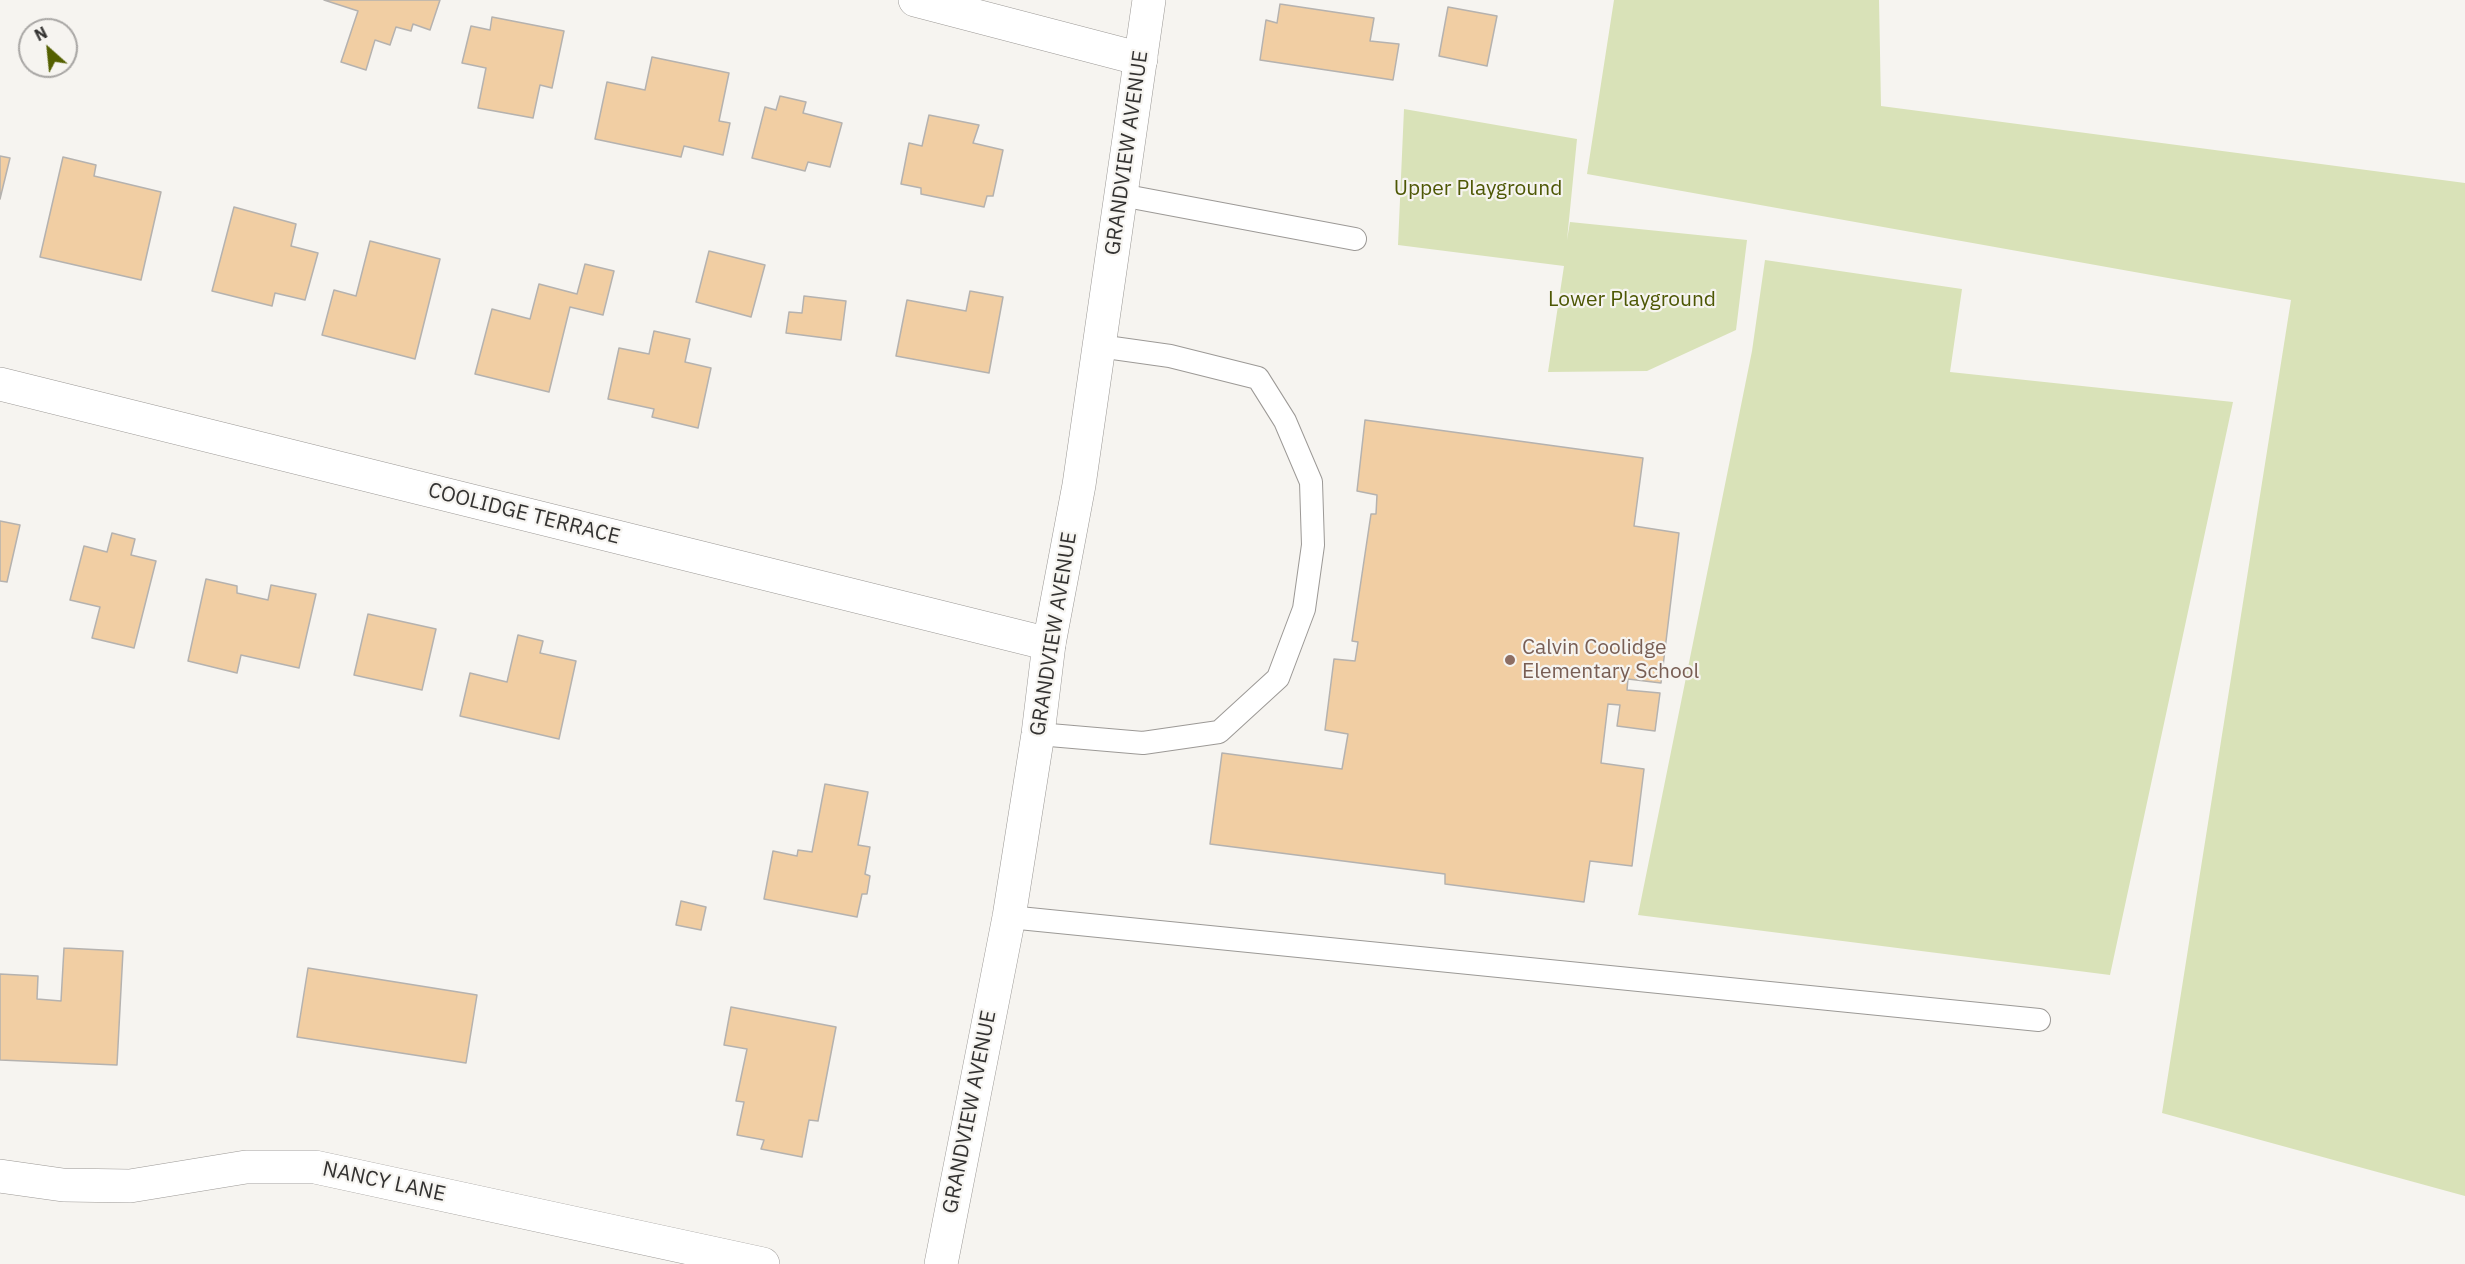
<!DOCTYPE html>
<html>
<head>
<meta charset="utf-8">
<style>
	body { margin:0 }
	#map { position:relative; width:2465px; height:1264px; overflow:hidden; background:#f6f4f0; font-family:"IBM Plex Sans",sans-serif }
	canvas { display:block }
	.north { position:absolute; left:18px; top:18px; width:60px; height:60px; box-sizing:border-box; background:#f6f4f0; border:2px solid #a8a6a4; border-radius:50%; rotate:333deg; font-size:16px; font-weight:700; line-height:24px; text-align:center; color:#333231 }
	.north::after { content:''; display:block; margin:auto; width:21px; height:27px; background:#546000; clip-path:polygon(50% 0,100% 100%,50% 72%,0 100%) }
</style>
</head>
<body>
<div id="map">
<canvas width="2465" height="1264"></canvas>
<div class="north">N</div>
</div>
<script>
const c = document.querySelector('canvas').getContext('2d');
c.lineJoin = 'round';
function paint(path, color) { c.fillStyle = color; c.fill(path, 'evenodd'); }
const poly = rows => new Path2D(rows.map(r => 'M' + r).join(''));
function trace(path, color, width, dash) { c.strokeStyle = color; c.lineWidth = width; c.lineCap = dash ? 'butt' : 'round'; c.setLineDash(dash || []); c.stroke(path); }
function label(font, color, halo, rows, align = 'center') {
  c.font = font + ' "IBM Plex Sans",sans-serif'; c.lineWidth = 4.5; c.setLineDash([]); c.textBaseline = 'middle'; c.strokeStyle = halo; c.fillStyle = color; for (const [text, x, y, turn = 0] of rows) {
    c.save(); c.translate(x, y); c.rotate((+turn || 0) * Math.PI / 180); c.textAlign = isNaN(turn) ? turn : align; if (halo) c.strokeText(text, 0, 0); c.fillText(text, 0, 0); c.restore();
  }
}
paint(poly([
	[1614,0,1879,0,1881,106,2465,183,2465,1196,2162,1113,2291,300,1587,174],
	[1404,109,1577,139,1567,240,1570,222,1747,240,1736,330,1647,371,1548,372,1564,266,1398,245],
	[1765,260,1962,289,1950,372,2233,402,2110,975,1638,915,1752,351]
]), '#d9e2b8');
const building = poly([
	[324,0,440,0,430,30,413,24,411,31,396,27,390,45,375,40,366,70,341,62,358,11,324,0],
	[1280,4,1374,18,1370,41,1399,44,1393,80,1260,60,1266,20,1277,23,1280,4],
	[1448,7,1497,16,1487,66,1439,56,1448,7],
	[492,17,564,31,552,88,540,85,533,118,478,108,486,68,462,63,471,26,490,30,492,17],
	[652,57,729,73,719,121,730,123,723,155,684,146,681,157,595,139,607,82,645,90,652,57],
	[780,96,806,102,803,113,842,123,830,167,808,162,805,171,752,158,765,107,776,110,780,96],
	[929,115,979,125,973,143,1003,150,993,196,987,196,984,207,921,194,921,188,901,184,909,143,922,146,929,115],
	[0,156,10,158,0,199,0,156],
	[63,157,96,165,94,176,161,192,141,280,40,257,63,157],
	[234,207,296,224,291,246,318,253,305,300,275,293,272,306,212,291,234,207],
	[370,241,440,259,415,359,322,335,334,290,356,296,370,241],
	[709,251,765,265,751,317,696,302,709,251],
	[585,264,614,271,603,315,570,307,549,392,475,374,492,309,530,319,539,284,577,294,585,264],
	[970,291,1003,297,989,373,896,356,907,300,966,311,970,291],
	[804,296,846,301,841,340,786,333,789,312,802,313,804,296],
	[654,331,690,339,685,362,711,368,698,428,652,417,654,409,608,399,619,348,649,354,654,331],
	[1365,420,1643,458,1634,526,1679,533,1661,683,1628,679,1627,690,1660,693,1655,731,1617,726,1620,705,1608,704,1601,763,1644,769,1632,866,1590,861,1584,902,1445,884,1445,874,1210,844,1222,753,1342,769,1348,734,1325,730,1334,659,1355,661,1358,642,1352,641,1371,514,1376,514,1377,495,1357,491,1365,420],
	[0,521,20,525,7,582,0,581,0,521],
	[112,533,135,539,131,555,156,561,134,648,92,638,100,607,70,600,84,546,107,552,112,533],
	[206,579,237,586,237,593,268,600,271,585,316,594,299,668,241,655,237,673,188,661,206,579],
	[368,614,436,629,422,690,354,675,368,614],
	[518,635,543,641,540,653,576,661,559,739,460,716,470,673,507,682,518,635],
	[825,784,868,792,858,845,870,847,865,874,870,876,867,894,862,894,857,917,764,899,773,851,797,856,798,850,812,852,825,784],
	[681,901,706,907,701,930,676,925,681,901],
	[64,948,123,951,117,1065,0,1060,0,974,38,976,37,999,61,1001,64,948],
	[308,968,477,995,466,1063,297,1037,308,968],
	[731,1007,836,1027,818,1121,809,1120,802,1157,761,1149,764,1140,737,1135,744,1102,736,1101,747,1049,724,1045,731,1007]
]);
paint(building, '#f1cea3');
trace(building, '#b5b2af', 1.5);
const lane = poly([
	[1121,195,1355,239],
	[1038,734,1143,743,1219,732,1278,678,1304,609,1313,545,1311,482,1285,421,1258,378,1170,356,1099,346],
	[1009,917,2039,1020]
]);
const street = poly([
	[915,0,1141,59],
	[0,384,1049,644],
	[0,1176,63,1185,130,1186,246,1167,315,1167,763,1264]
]);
const secondary = poly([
	[941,1264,1009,917,1038,734,1049,644,1079,485,1149,0]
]);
trace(lane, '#9c9996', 24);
trace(street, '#9c9996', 34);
trace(secondary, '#9c9996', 34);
trace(lane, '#fff', 22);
trace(street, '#fff', 33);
trace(secondary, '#fff', 33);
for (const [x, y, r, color] of [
	[1510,660,6,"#8d6e63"]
]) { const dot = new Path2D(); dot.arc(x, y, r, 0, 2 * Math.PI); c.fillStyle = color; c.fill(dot); trace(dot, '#f6f4f0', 2); }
label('21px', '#333231', '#f6f4f0', [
	["GRANDVIEW AVENUE",1127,153,-82],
	["COOLIDGE TERRACE",524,514,14],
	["GRANDVIEW AVENUE",1054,634,-81],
	["GRANDVIEW AVENUE",970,1112,-79],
	["NANCY LANE",384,1182,12]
]);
label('21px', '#4d5704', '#f6f4f0', [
	["Upper Playground",1478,189],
	["Lower Playground",1632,300]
]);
label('21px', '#785e54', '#f6f4f0', [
	["Calvin Coolidge",1522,648],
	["Elementary School",1522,672]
], 'left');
</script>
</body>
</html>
